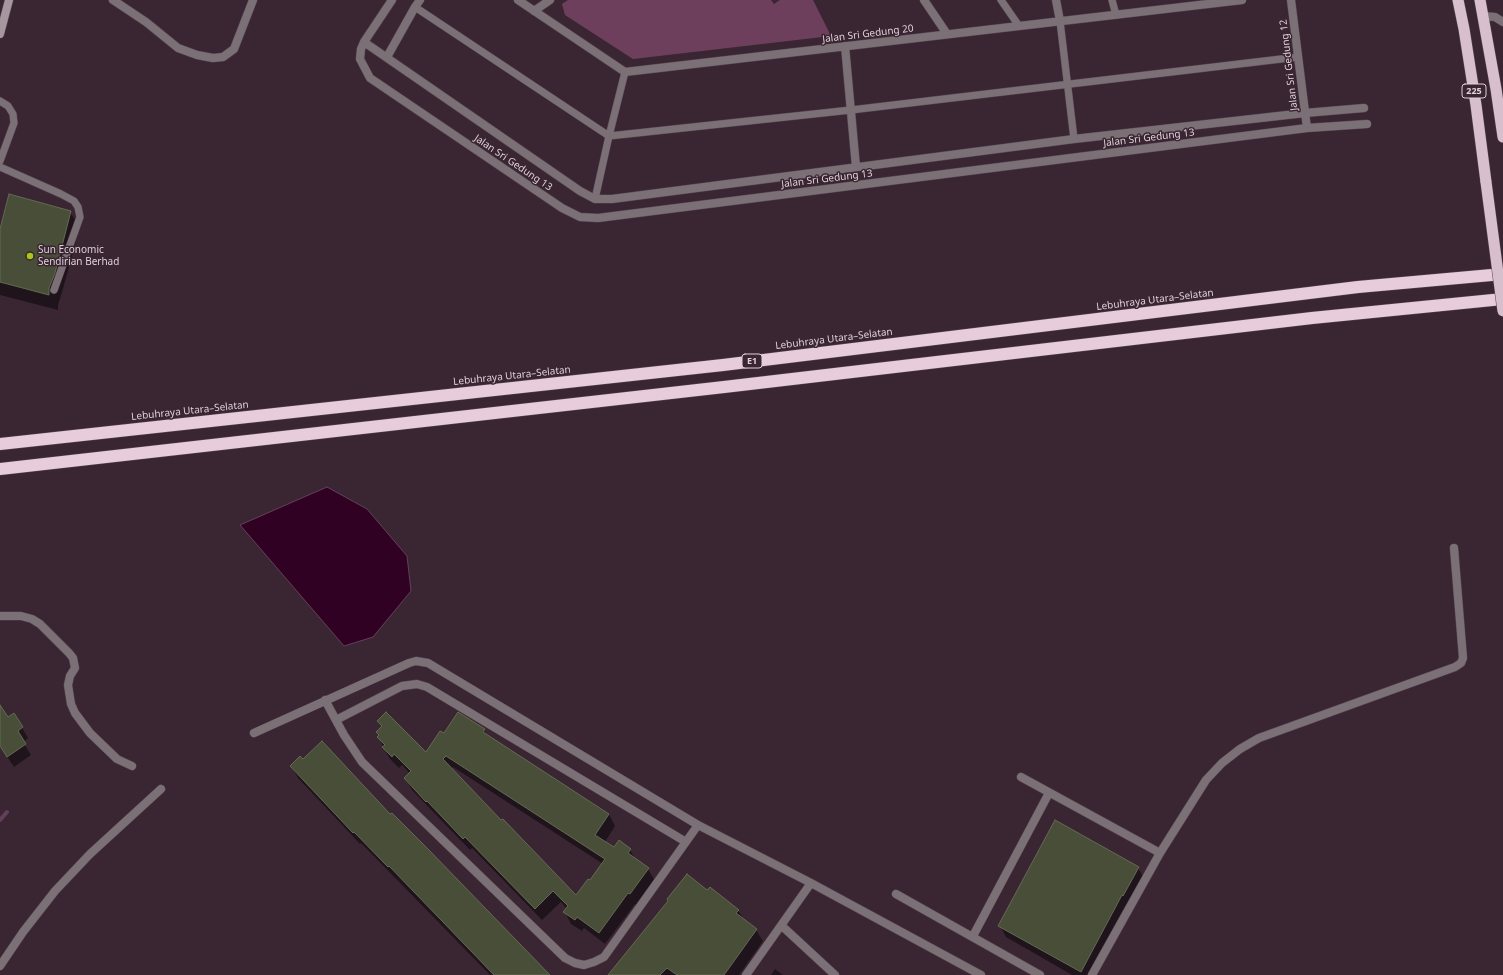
<!DOCTYPE html>
<html>
<head>
<meta charset="utf-8">
<style>
	body { margin:0 }
	canvas { display:block; background:#3a2632 }
</style>
</head>
<body>
<canvas width="1503" height="975"></canvas>
<script>
const c = document.querySelector('canvas').getContext('2d');
c.lineJoin = 'round';
function paint(path, color) { c.fillStyle = color; c.fill(path, 'evenodd'); }
const poly = rows => new Path2D(rows.map(r => 'M' + r).join(''));
function trace(path, color, width, dash) { c.strokeStyle = color; c.lineWidth = width; c.lineCap = dash ? 'butt' : 'round'; c.setLineDash(dash || []); c.stroke(path); }
function label(font, color, halo, rows, align = 'center') {
  c.font = font + ' "Noto Sans",sans-serif'; c.lineWidth = 3; c.setLineDash([]); c.textBaseline = 'middle'; c.strokeStyle = halo; c.fillStyle = color; for (const [text, x, y, turn = 0] of rows) {
    c.save(); c.translate(x, y); c.rotate((+turn || 0) * Math.PI / 180); c.textAlign = isNaN(turn) ? turn : align; if (halo) c.strokeText(text, 0, 0); c.fillText(text, 0, 0); c.restore();
  }
}
paint(poly([
	[568,0,771,0,774,4,780,0,813,0,831,36,633,59,565,15,562,4]
]), '#6e3f5d');
const water = poly([
	[327,487,367,509,407,556,411,591,373,637,344,646,240,525,327,487]
]);
paint(water, '#300123');
trace(water, '#643f5a', 1);
paint(poly([
	[70,212,80,227,63,289,58,305,58,310,0,295,0,233],
	[0,711,8,718,14,714,28,738,23,742,31,755,14,767,0,746],
	[378,721,426,754,444,734,484,730,488,737,609,814,615,826,605,842,614,848,630,850,636,860,648,869,655,881,636,905,635,904,605,944,584,928,582,931,571,924,565,912,567,909,561,902,542,920,472,848,470,850,412,790,405,778,410,774,402,765,399,768,390,759,383,747,377,732,382,727],
	[453,767,603,864,590,882,576,896,501,822,451,769],
	[303,760,390,815,549,975,490,975,361,843,360,844,298,778,291,766],
	[1138,868,1145,880,1092,975,1072,975,1006,937,1000,926],
	[707,892,738,910,744,920,756,930,763,941,739,975,609,975],
	[775,969,783,975,771,975]
]), '#0007');
trace(poly([
	[0,820,7,812]
]), '#643f5a', 4);
const building = poly([
	[9,194,71,211,55,273,49,288,49,295,0,282,0,229,9,194],
	[0,705,8,717,14,713,23,727,18,731,26,744,7,757,0,746,0,705],
	[386,712,426,752,440,731,444,733,458,712,485,729,483,732,609,814,595,835,614,847,619,840,631,849,628,853,649,868,630,894,628,893,599,933,577,917,575,920,563,912,568,906,553,891,535,909,465,837,463,839,427,801,426,802,404,778,411,771,394,754,392,757,382,747,385,745,377,737,379,735,376,732,382,726,377,721,386,712],
	[446,756,605,859,590,880,588,879,576,895,503,819,501,820,443,759,446,756],
	[322,741,390,814,392,813,427,848,550,975,494,975,389,866,388,867,354,832,353,833,290,766,300,756,303,759,322,741],
	[1055,820,1139,867,1123,896,1122,895,1081,972,998,926,1055,820],
	[687,874,707,890,710,887,739,910,736,913,757,929,724,975,677,975,667,968,660,975,608,975,668,901,667,899,687,874]
]);
paint(building, '#484e37');
trace(building, '#636a52', 1);
const service = poly([
	[1001,0,1019,26],
	[1112,0,1116,15],
	[415,7,609,136,851,110,1298,57],
	[1060,21,1074,139],
	[0,101,8,106,13,114,14,123,0,161],
	[0,167,61,194,74,201,78,207,80,217,54,290],
	[595,199,609,136,625,72]
]);
const minor = poly([
	[113,0,146,22,178,48,197,55,213,58,223,57,234,49,253,0],
	[392,0,364,42,361,49,360,59,370,78,562,208,580,217,598,218,1307,128,1367,124],
	[518,0,625,72,1242,0],
	[924,0,947,34],
	[1056,0,1060,21],
	[1291,0,1307,128],
	[534,11,550,0],
	[1483,16,1495,17,1503,22],
	[364,42,580,191,595,199,612,199,1074,139,1305,113,1364,108],
	[845,46,856,167],
	[387,57,415,7,420,0],
	[0,616,21,616,32,619,40,624,69,653,73,658,75,668,70,676,68,685,71,704,75,713,90,733,117,759,132,766],
	[325,700,344,735,362,762,565,958,575,963,584,965,594,962,604,957,698,825],
	[336,720,402,686,417,684,427,687,686,842],
	[254,733,409,663,416,661,428,663,698,825,811,883,981,975],
	[1021,777,1160,853],
	[896,894,1040,975],
	[782,926,835,975],
	[973,936,1049,793],
	[0,966,23,932,55,891,90,854,161,789],
	[746,975,811,883],
	[1092,975,1160,853,1206,780,1222,763,1240,749,1259,738,1455,667,1461,663,1463,658,1454,548]
]);
const secondary = poly([
	[0,34,9,0]
]);
const trunk = poly([
	[1458,0,1464,29,1476,105,1486,182],
	[1480,0,1496,89,1503,137]
]);
const motorway = poly([
	[0,444,723,365,1358,287,1503,274],
	[0,469,724,387,1312,318,1503,299]
]);
trace(service, '#584550', 8);
trace(minor, '#584550', 9);
trace(secondary, '#584550', 9);
trace(trunk, '#584550', 12);
trace(motorway, '#584550', 13);
trace(service, '#7b7076', 7);
trace(minor, '#7b7076', 8);
trace(secondary, '#a7959f', 8);
trace(trunk, '#d8bfce', 11);
trace(motorway, '#e7ccdc', 12);
const trunkBridge = poly([
	[1486,182,1503,311]
]);
trace(trunkBridge, '#584550', 12, []);
trace(trunkBridge, '#d8bfce', 11);
for (const [x, y, r, color] of [
	[30,256,4,"#abc615"]
]) { const dot = new Path2D(); dot.arc(x, y, r, 0, 2 * Math.PI); c.fillStyle = color; c.fill(dot); trace(dot, '#3a2632', 1.5); }
for (const [x, y, w] of [
	[1474,91,24],
	[752,361,20]
]) { const box = new Path2D(); box.roundRect(x - w / 2, y - 7, w, 14, 3); c.fillStyle = '#3a2632'; c.fill(box); trace(box, '#dfd1d9', 1); }
label('bold 9px', '#dfd1d9', null, [
	["225",1474,91],
	["E1",752,361]
]);
label('10px', '#dfd1d9', '#3a2632', [
	["Jalan Sri Gedung 20",868,34,-7],
	["Jalan Sri Gedung 12",1289,65,-97],
	["Jalan Sri Gedung 13",1149,138,-7],
	["Jalan Sri Gedung 13",513,163,34],
	["Jalan Sri Gedung 13",827,179,-7],
	["Lebuhraya Utara–Selatan",1155,300,-7],
	["Lebuhraya Utara–Selatan",834,339,-7],
	["Lebuhraya Utara–Selatan",512,376,-6],
	["Lebuhraya Utara–Selatan",190,411,-6]
]);
label('10px', '#dfd1d9', '#3a2632', [
	["Sun Economic",38,250],
	["Sendirian Berhad",38,262]
], 'left');
</script>
</body>
</html>
